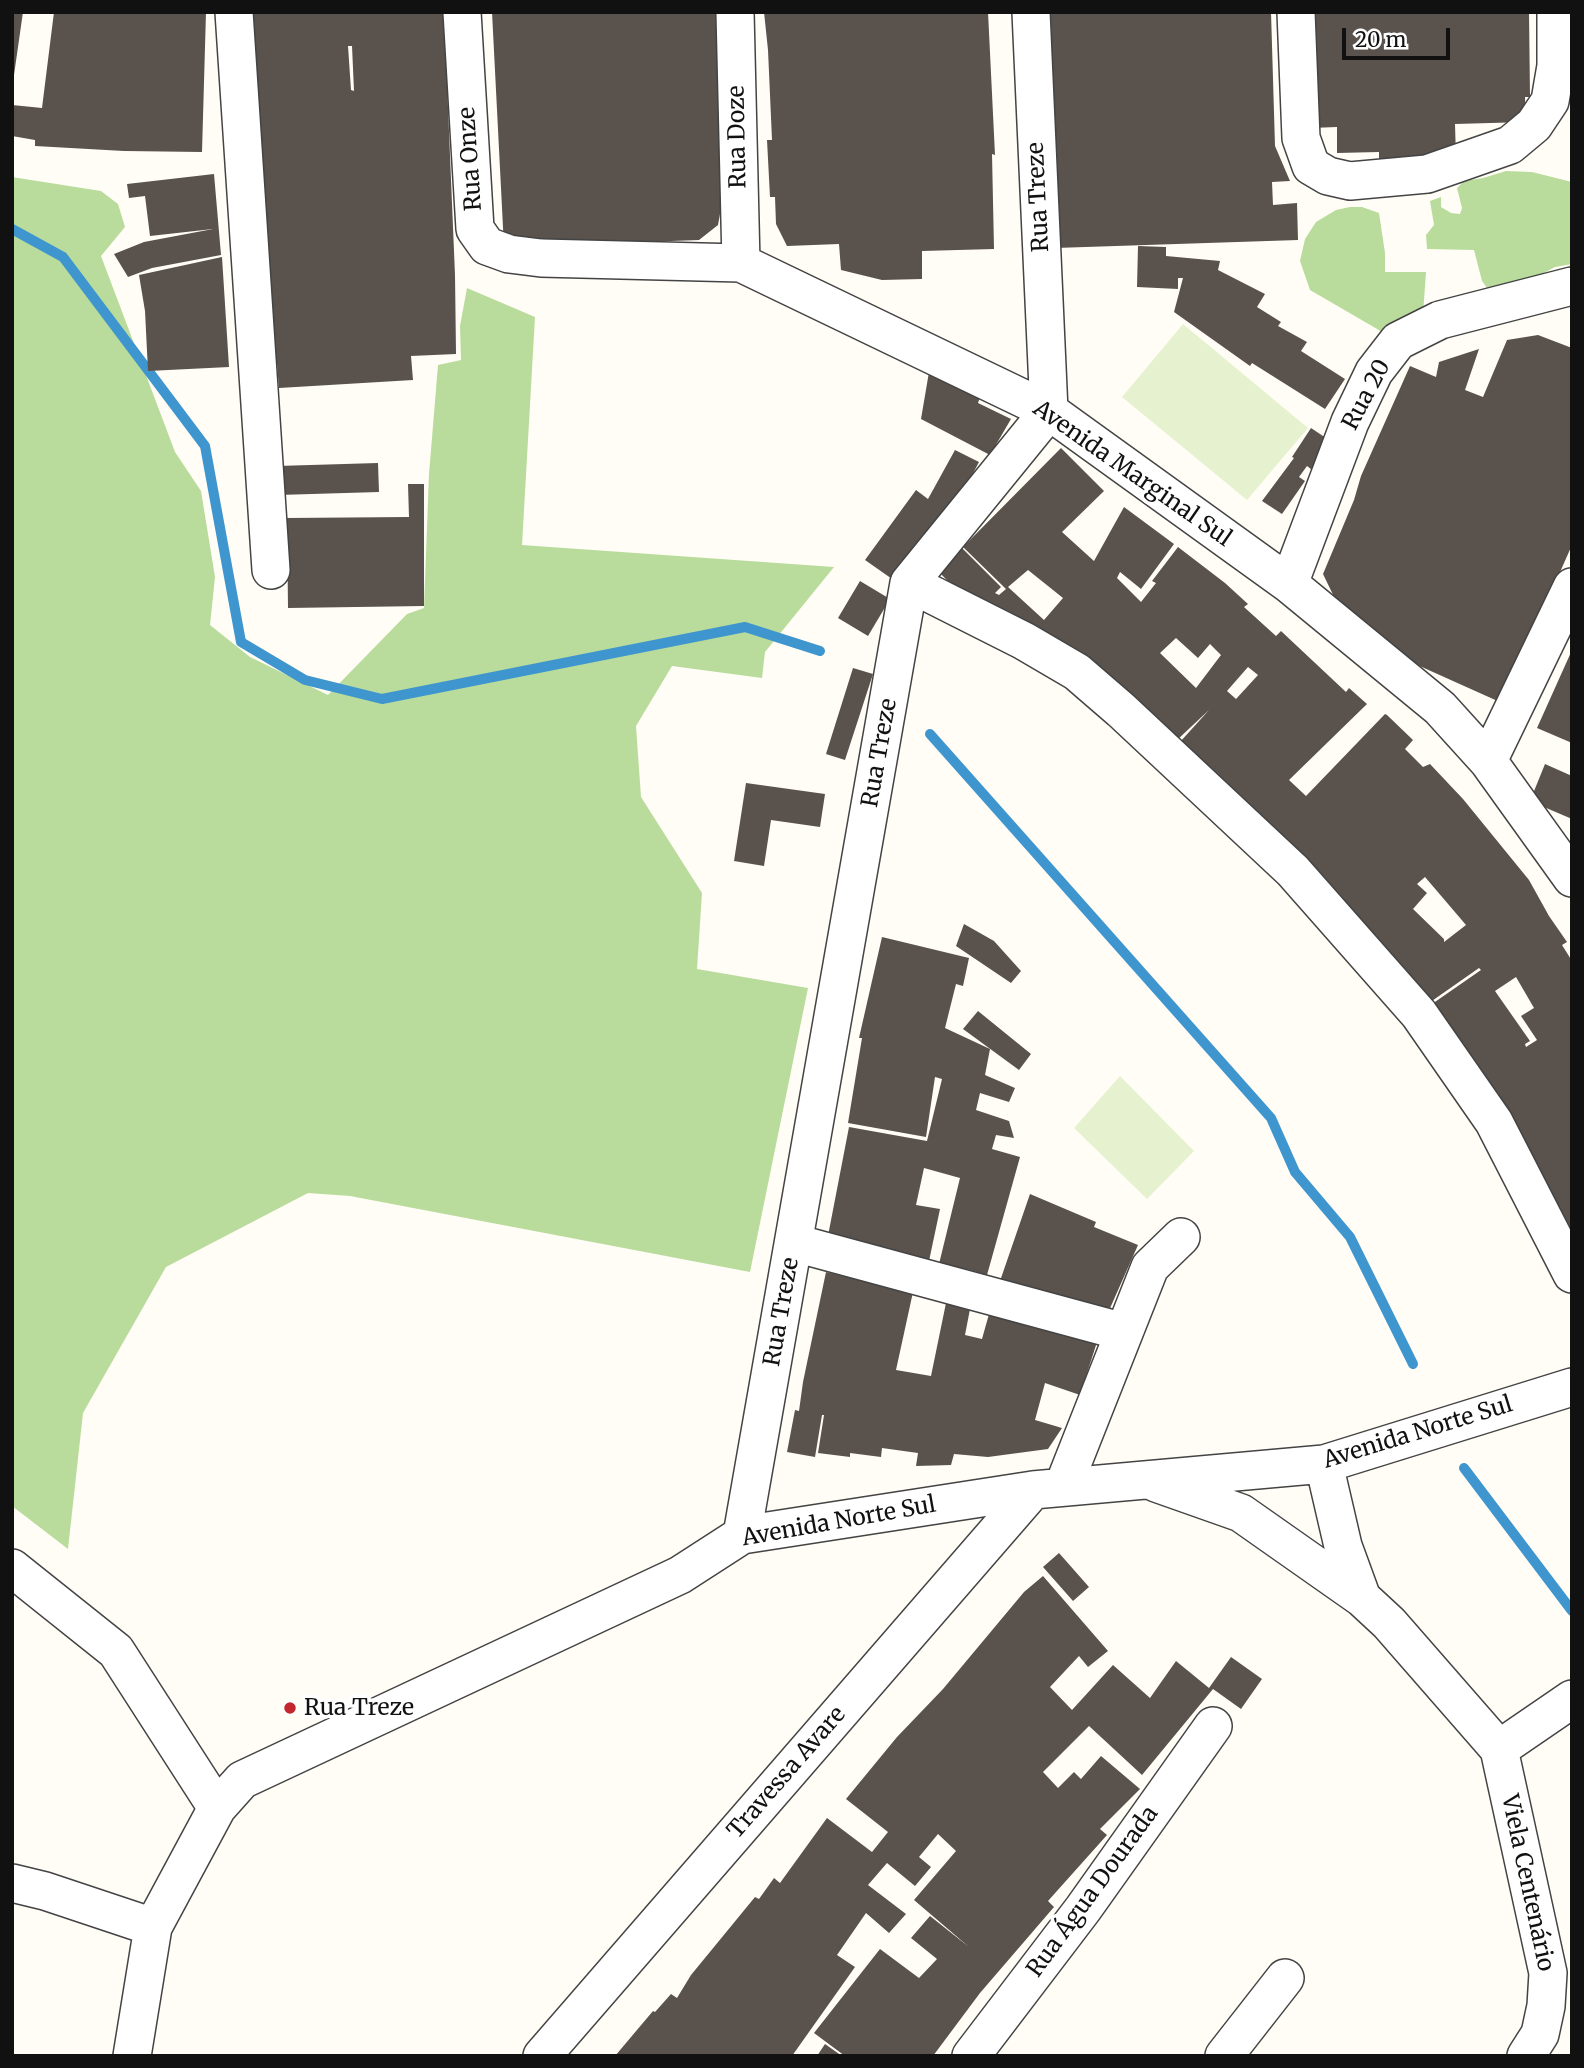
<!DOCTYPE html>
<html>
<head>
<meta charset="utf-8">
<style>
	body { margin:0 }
	#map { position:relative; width:1584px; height:2068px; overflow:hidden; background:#fffdf5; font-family:Merriweather,serif }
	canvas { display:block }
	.frame { position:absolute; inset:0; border:14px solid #111; pointer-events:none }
	.scale { position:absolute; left:1342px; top:28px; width:108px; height:32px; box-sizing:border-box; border:4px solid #111; border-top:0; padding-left:9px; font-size:21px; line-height:24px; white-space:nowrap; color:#111; -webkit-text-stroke:5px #fff; paint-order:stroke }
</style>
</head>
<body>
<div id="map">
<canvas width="1584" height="2068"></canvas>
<div class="frame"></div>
<div class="scale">20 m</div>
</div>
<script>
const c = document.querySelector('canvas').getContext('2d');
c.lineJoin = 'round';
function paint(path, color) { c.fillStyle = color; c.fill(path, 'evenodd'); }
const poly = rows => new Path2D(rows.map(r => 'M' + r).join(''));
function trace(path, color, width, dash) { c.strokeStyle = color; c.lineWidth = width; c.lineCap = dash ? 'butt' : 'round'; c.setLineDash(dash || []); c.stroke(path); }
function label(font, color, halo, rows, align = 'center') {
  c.font = font + ' Merriweather,serif'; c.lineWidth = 7; c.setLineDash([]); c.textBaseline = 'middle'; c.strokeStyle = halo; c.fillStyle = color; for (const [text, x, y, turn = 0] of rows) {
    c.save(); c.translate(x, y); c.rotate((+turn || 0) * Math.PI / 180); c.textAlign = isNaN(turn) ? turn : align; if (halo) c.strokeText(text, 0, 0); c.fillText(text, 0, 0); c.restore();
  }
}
paint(poly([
	[1506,171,1532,172,1572,182,1572,264,1555,267,1540,275,1519,294,1493,296,1482,281,1474,250,1427,249,1426,235,1434,225,1430,201,1441,197,1441,207,1451,213,1460,214,1462,208,1457,188,1464,181,1483,178],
	[12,177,101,191,118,204,125,227,101,256,175,452,201,491,215,577,210,625,250,657,328,695,407,614,424,608,429,474,438,365,461,360,460,326,467,288,535,317,522,545,834,567,765,652,762,678,672,666,636,726,641,797,702,893,697,969,808,988,750,1272,350,1196,308,1193,166,1267,83,1413,68,1549,12,1506],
	[1350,207,1362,207,1379,213,1385,253,1385,272,1426,272,1423,314,1384,333,1310,290,1300,261,1305,239,1316,222,1336,210]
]), '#b9dc9c');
paint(poly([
	[1183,324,1308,428,1247,500,1122,397],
	[1120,1076,1194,1151,1147,1199,1074,1128]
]), '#e6f2cf');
trace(poly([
	[12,229,63,257,205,446,241,642,305,680,382,699,745,627,820,651],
	[930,734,1271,1118,1295,1172,1350,1237,1413,1364],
	[1464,1468,1572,1611]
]), '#3f96cf', 10);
paint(poly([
	[12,12,23,12,14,75,12,75],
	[54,12,206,12,202,152,124,151,35,146,35,140,12,136,12,105,42,108],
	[252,12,444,12,455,275,456,354,411,356,413,380,279,388,277,364,266,365],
	[348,46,352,46,354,91,351,90],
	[492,12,716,12,723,197,718,225,699,240,504,247],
	[764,12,988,12,995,155,992,154,994,249,922,251,922,279,882,280,841,270,839,244,787,246,776,224,775,197,770,197,767,140,772,140,768,50],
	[1044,12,1271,12,1275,146,1290,181,1272,182,1273,205,1297,203,1298,240,1055,248,1050,31,1045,31],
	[1308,12,1529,12,1530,97,1525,97,1526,122,1455,124,1456,158,1379,170,1379,152,1337,153,1337,127,1311,128],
	[214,174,221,255,152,268,128,277,114,254,144,242,213,229,150,236,145,196,129,198,127,184],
	[1138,246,1166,247,1166,256,1220,261,1218,270,1265,294,1257,307,1281,322,1278,326,1307,342,1301,351,1345,379,1325,409,1252,363,1250,366,1174,312,1183,278,1178,278,1178,289,1137,287],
	[222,257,229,367,148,371,145,311,139,275],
	[1538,335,1572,348,1572,545,1502,703,1404,659,1337,603,1323,574,1354,500,1361,476,1410,366,1436,377,1439,362,1479,349,1465,390,1483,397,1507,340],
	[929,372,980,397,978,403,1011,419,990,455,921,419],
	[1311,428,1335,444,1316,473,1307,466,1299,477,1305,481,1282,514,1262,501,1294,458,1292,457],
	[1061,448,1104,491,1062,532,1094,561,1124,507,1174,544,1141,589,1120,572,1117,578,1141,602,1156,583,1152,581,1178,547,1225,583,1248,604,1244,607,1276,636,1281,631,1346,692,1349,688,1367,704,1289,780,1306,796,1385,714,1387,715,1413,740,1405,749,1423,767,1430,764,1463,799,1529,880,1549,916,1567,942,1562,945,1572,961,1572,1233,1432,1004,1481,970,1479,968,1429,1003,1180,742,1209,710,1176,741,1057,638,1052,641,1037,627,1025,638,980,614,938,571,962,548,1001,587,995,593,999,595,1006,589,963,547],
	[1028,570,1063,598,1044,620,1008,587],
	[1176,638,1198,658,1210,644,1221,655,1196,688,1160,653],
	[1248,667,1258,675,1236,699,1227,691],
	[1425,877,1466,925,1444,942,1444,939,1413,909,1427,893,1417,884],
	[1516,977,1534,1008,1521,1016,1537,1040,1526,1047,1525,1044,1530,1041,1495,991],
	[955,450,979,462,952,513,895,581,865,560,916,490,928,499],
	[378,463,379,492,278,495,277,466],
	[408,484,424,484,424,606,288,608,287,518,409,517],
	[860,581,890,599,868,636,838,618],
	[1572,650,1572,743,1537,728],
	[853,668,873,674,845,760,826,754],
	[1545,764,1572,776,1572,819,1530,801],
	[746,783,825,794,820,827,771,820,764,866,734,861],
	[964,924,994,941,1021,971,1011,983,956,946],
	[882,937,969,958,963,986,956,984,945,1028,990,1049,985,1075,1015,1088,1009,1102,980,1093,976,1110,1009,1121,1014,1138,996,1135,992,1149,1020,1157,987,1275,966,1269,963,1283,939,1264,960,1178,924,1168,916,1205,940,1209,929,1261,827,1241,849,1127,927,1141,942,1079,935,1077,926,1137,848,1123,862,1038,859,1038],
	[978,1011,1031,1054,1019,1070,963,1029],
	[1030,1194,1096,1222,1094,1227,1138,1245,1107,1315,1000,1281],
	[826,1272,913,1292,896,1370,931,1376,946,1303,970,1309,965,1335,982,1339,989,1314,1097,1342,1080,1395,1045,1383,1035,1420,1062,1428,1048,1449,988,1457,954,1454,951,1465,916,1466,918,1453,882,1448,881,1457,850,1453,850,1457,818,1453,824,1415,822,1415,815,1457,787,1452,795,1410,799,1411,803,1382],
	[1059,1553,1089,1587,1073,1601,1043,1567],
	[1043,1576,1108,1651,1088,1667,1079,1656,1050,1687,1072,1710,1113,1665,1150,1698,1176,1661,1209,1688,1231,1657,1262,1679,1241,1709,1213,1689,1142,1775,1089,1726,1043,1772,1058,1788,1074,1772,1081,1779,1101,1756,1140,1789,1100,1829,1107,1835,1048,1901,1054,1907,980,1993,933,2056,845,2056,814,2033,880,1949,919,1978,937,1959,911,1938,930,1916,969,1947,914,1900,956,1851,938,1834,919,1857,931,1867,915,1886,887,1863,868,1885,906,1914,889,1933,866,1913,837,1955,855,1967,792,2056,747,2054,745,2056,615,2056,653,2011,655,2012,671,1994,677,1998,691,1975,755,1897,759,1899,774,1878,780,1883,827,1818,872,1852,888,1832,846,1799,897,1737,943,1689,1024,1592],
	[825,2044,842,2056,817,2056]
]), '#5a524d');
const minor = poly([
	[234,12,271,570],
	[462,12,475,229,487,246,509,254,541,258,741,263,1049,411,1289,584,1440,708,1488,761,1572,878],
	[735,12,741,263],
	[1296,12,1301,138,1311,166,1328,176,1350,181,1427,174,1510,145,1534,125,1550,101,1556,66,1556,12],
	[909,583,1024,641,1077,672,1121,710,1293,871,1419,1014,1494,1122,1572,1274],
	[1289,584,1350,422,1374,372,1398,341,1440,320,1572,286],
	[1488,761,1572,587],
	[795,1243,1124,1332],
	[1324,1464,1343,1546,1362,1598],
	[1156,1483,1241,1513,1362,1598,1389,1623,1499,1749,1548,1973,1546,2006,1540,2034,1526,2056],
	[1063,1487,1150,1267,1181,1237],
	[742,1535,909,583,1049,411,1031,12],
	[12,1568,116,1651,217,1808],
	[1499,1749,1572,1699],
	[12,1883,45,1891,153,1927],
	[132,2056,153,1927,217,1808,242,1780,680,1575,742,1535,1033,1490,1324,1464,1572,1387],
	[542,2056,1033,1490],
	[971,2056,1083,1909,1213,1726],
	[1224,2056,1285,1978]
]);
trace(minor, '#444', 40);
trace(minor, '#fff', 37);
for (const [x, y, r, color] of [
	[290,1708,7,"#c4262e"]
]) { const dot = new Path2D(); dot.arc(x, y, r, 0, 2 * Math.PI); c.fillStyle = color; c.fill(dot); trace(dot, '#fff', 2.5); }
label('23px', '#111', '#fff', [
	["Rua Doze",738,137,-91],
	["Rua Onze",471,159,-94],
	["Rua Treze",1039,197,-93],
	["Rua 20",1367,395,-62],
	["Avenida Marginal Sul",1132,474,35],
	["Rua Treze",880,753,-80],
	["Rua Treze",782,1312,-80],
	["Avenida Norte Sul",1418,1433,-17],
	["Avenida Norte Sul",839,1522,-10],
	["Travessa Avare",787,1773,-49],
	["Viela Centenário",1527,1883,78],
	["Rua Água Dourada",1093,1892,-54]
]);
label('23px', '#111', '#fff', [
	["Rua Treze",304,1708]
], 'left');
</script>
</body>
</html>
